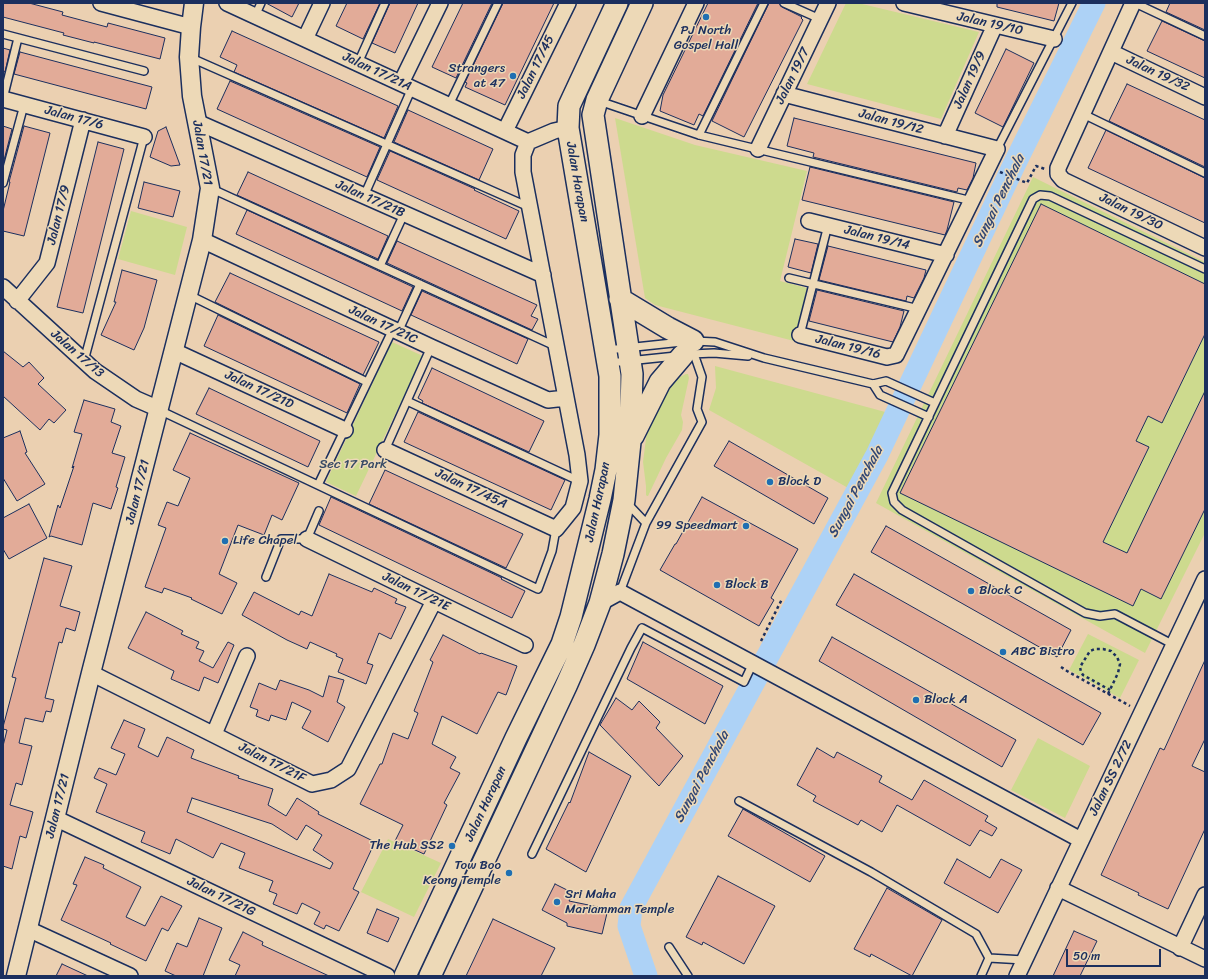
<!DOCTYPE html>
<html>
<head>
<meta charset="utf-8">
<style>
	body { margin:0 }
	#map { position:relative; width:1208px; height:979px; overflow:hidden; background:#ebd0b1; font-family:Sriracha,sans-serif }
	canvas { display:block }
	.frame { position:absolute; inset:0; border:4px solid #1b2f5e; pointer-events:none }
	.scale { position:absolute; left:1066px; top:949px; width:95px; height:18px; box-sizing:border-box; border:2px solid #1b2f5e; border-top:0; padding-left:5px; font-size:12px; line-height:14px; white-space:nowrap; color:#1b2f5e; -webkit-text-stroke:3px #edd9b7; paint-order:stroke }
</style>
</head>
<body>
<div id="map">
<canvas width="1208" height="979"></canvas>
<div class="frame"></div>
<div class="scale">50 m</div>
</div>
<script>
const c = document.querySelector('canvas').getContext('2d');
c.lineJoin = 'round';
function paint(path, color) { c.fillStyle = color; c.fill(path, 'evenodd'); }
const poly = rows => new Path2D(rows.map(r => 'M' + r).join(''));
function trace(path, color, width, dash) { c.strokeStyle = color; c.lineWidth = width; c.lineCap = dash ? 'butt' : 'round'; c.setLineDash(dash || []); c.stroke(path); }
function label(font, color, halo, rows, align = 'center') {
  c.font = font + ' Sriracha,sans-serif'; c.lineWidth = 3; c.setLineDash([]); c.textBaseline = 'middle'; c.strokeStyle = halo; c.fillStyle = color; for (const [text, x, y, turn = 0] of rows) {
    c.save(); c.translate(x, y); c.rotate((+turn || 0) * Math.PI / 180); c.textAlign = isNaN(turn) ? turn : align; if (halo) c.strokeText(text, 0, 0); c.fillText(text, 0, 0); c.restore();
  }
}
paint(poly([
	[846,3,858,3,979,32,941,119,807,84],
	[615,118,695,145,807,171,780,281,807,288,794,341,655,305,645,298],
	[1033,177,1205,262,1205,533,1145,653,876,503],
	[131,211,187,227,175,275,118,259],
	[392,342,423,356,356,496,326,482],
	[715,366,889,413,850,489,709,410,716,388],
	[686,374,688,374,689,378,681,415,683,422,682,430,666,458,648,496,647,496,646,495,646,486,643,462,648,423,664,393,680,377],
	[1088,634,1139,660,1120,698,1069,670],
	[1038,738,1090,766,1065,818,1011,790],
	[388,839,441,863,414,917,361,892]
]), '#cdda8e');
trace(poly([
	[646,976,629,926,631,908,877,455,1014,165,1094,3]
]), '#add2f6', 23);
const building = poly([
	[3,3,29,3,63,12,62,15,107,27,108,23,165,38,160,59,94,42,94,43,63,35,64,33,3,17,3,3],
	[266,3,299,3,292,17,266,3],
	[347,3,380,3,363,39,336,26,347,3],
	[390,3,418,3,395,53,372,43,390,3],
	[463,3,492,3,456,78,432,67,463,3],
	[503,3,554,3,505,105,465,87,467,83,465,82,503,3],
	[708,3,758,3,703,116,699,114,694,125,660,111,663,95,708,3],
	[769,3,779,3,782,7,802,17,801,18,803,20,744,137,712,121,769,3],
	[997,3,1059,3,1054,21,997,7,997,3],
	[1170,3,1205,3,1205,30,1166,12,1170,3],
	[1162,21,1205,41,1205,78,1147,51,1162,21],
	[232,31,398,106,384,138,234,72,237,65,220,57,232,31],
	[3,48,10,50,5,72,3,71,3,48],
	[1006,49,1034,63,1003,127,975,113,1006,49],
	[20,52,152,87,146,109,14,74,20,52],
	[230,81,380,147,367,177,217,109,230,81],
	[1127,84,1205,120,1205,167,1109,121,1127,84],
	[408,110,493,149,479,180,394,142,408,110],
	[794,118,976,163,973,178,967,190,958,188,957,192,813,157,814,153,787,146,794,118],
	[3,126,12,129,3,164,3,126],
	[24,126,50,133,24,236,3,231,3,211,10,182,9,182,24,126],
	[166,127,180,165,171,166,150,157,158,131,166,127],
	[1106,130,1205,178,1205,223,1088,168,1106,130],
	[98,142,124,149,83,313,57,307,98,142],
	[390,151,475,189,474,190,519,211,506,239,377,180,390,151],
	[810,167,954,202,947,230,945,235,802,200,810,167],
	[248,172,388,236,378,259,237,195,248,172],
	[144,182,180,191,173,217,138,208,144,182],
	[1041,204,1205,284,1205,334,1162,423,1148,416,1136,441,1149,447,1103,542,1127,553,1205,391,1205,509,1161,599,1141,589,1133,606,900,493,1041,204],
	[247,210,413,287,402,311,236,234,247,210],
	[795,239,818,244,811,273,788,267,795,239],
	[397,241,537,305,531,316,538,319,532,330,387,263,397,241],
	[828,246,926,270,924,278,914,298,907,296,906,301,819,280,828,246],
	[122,270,157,280,144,328,134,350,101,335,116,302,114,302,122,270],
	[230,273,379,342,363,375,215,302,230,273],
	[817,290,904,311,900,327,893,342,809,321,817,290],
	[422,291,528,339,517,364,411,315,422,291],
	[218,315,360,384,347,413,204,346,218,315],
	[3,351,23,367,29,362,44,378,38,384,66,410,54,423,49,419,40,430,3,396,3,351],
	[432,368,544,421,529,452,422,403,423,401,418,398,432,368],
	[209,388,320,441,308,467,196,414,209,388],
	[84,400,115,409,111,422,121,426,112,453,125,457,116,487,118,488,111,509,93,503,82,545,51,536,49,537,58,505,60,508,74,466,72,468,82,434,74,432,84,400],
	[418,412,565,480,551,510,404,442,418,412],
	[20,431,27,452,25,453,45,484,17,501,3,478,3,438,20,431],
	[190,433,299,483,282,520,272,515,264,535,238,525,219,574,237,583,222,614,191,599,192,598,164,588,162,593,145,587,166,528,158,525,167,502,178,506,190,478,173,470,190,433],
	[729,441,828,498,814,524,714,466,729,441],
	[385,470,523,534,506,568,369,504,385,470],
	[331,497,502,578,501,579,525,591,512,618,319,525,331,497],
	[702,497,798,549,771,598,774,600,759,626,660,570,675,544,676,544,702,497],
	[29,504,47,538,9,559,3,549,3,518,29,504],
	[886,526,1071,630,1057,657,871,552,886,526],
	[44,558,72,566,60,606,80,612,75,631,66,628,62,643,59,642,45,698,54,700,51,712,46,711,43,722,25,718,19,743,32,746,22,785,16,783,10,805,33,812,26,838,20,836,12,869,3,866,3,746,7,730,3,729,3,727,16,678,12,677,44,558],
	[329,574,372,592,374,588,397,599,395,603,406,607,391,639,379,633,367,663,373,665,366,684,338,672,343,659,336,656,337,654,310,642,307,649,287,640,242,615,254,592,299,615,301,611,312,616,329,574],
	[854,574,1101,713,1083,745,836,605,854,574],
	[146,612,183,631,181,634,199,642,196,648,204,651,199,661,213,668,228,642,234,645,218,683,204,677,199,691,171,679,174,671,128,648,146,612],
	[443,635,480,654,481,653,517,666,506,695,498,692,477,734,442,716,432,744,456,757,450,768,460,773,444,803,447,805,424,854,395,841,403,825,360,804,380,764,382,764,393,733,408,739,418,713,414,711,433,662,430,660,443,635],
	[832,637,1016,740,1002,767,819,661,832,637],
	[643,642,723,686,705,724,627,679,643,642],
	[1205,660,1205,739,1192,766,1205,772,1205,829,1168,909,1138,895,1139,893,1101,875,1160,748,1164,750,1205,660],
	[329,676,344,680,337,702,345,707,328,742,302,728,311,711,292,702,286,720,271,715,269,721,256,716,258,710,250,707,259,683,276,690,280,680,309,690,323,697,329,676],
	[616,698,632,710,639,701,660,722,656,728,683,756,659,786,600,725,616,698],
	[124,720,145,729,138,747,158,757,167,737,194,750,191,758,239,776,238,778,273,789,268,805,286,816,297,798,319,812,318,814,375,842,353,889,359,892,339,931,326,925,324,929,314,924,320,912,302,903,297,914,273,904,277,894,269,891,273,881,239,868,245,853,221,843,213,858,176,839,170,854,141,842,145,832,96,812,107,784,94,778,99,768,116,775,125,754,111,748,124,720],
	[192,798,272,824,297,840,306,825,322,835,313,850,333,863,330,869,187,812,192,798],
	[817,748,834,758,837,752,882,776,879,782,912,800,924,780,988,816,985,821,997,828,992,836,980,830,970,846,897,805,882,832,861,820,858,825,813,801,816,796,797,785,817,748],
	[589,752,631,776,586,872,546,849,569,802,570,803,589,752],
	[743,809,825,856,810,882,728,836,743,809],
	[85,857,104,865,103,868,141,887,126,917,145,926,161,896,182,906,168,931,162,928,146,961,110,944,111,943,61,920,77,885,73,884,85,857],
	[957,859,990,878,1001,859,1022,870,998,913,944,883,957,859],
	[718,876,775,906,744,964,703,942,702,945,686,937,718,876],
	[555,884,573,893,569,901,608,909,602,934,567,926,567,923,542,910,555,884],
	[887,888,942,920,912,976,871,954,870,957,854,949,887,888],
	[377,909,399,918,388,942,367,933,377,909],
	[199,918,222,928,203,976,176,976,165,971,177,943,187,947,199,918],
	[493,919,555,948,541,976,466,976,493,919],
	[1074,931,1097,941,1080,976,1053,976,1074,931],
	[243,932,263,942,262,945,329,976,235,976,240,965,229,960,243,932],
	[62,964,88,976,56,976,62,964]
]);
paint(building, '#e2ab98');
trace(building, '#1b2f5e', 1);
const service = poly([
	[784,3,820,19],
	[1135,3,1205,36],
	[255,16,261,3],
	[3,34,144,71],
	[189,57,529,207],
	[358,63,385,3],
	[3,99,18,38],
	[599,101,699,135,972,201],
	[449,105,498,3],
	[1083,114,1205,173],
	[699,135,764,3],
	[997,149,1072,3],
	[3,183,24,105],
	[210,188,555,346],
	[364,196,412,88],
	[380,266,404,214],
	[789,278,919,309],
	[189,295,367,382],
	[398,332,420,284],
	[800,335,828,225],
	[694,341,715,342,764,358,873,384,886,381,935,403],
	[607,350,682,342],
	[691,354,714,353,748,356],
	[84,361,144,137],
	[609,363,676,356],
	[873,384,880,395,929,417],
	[407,401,579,481],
	[159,410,538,589,552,551,556,529],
	[385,450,431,347],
	[318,485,393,329],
	[627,503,646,523],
	[266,577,281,539,307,539,319,511],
	[620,592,646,523,702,422,697,409,702,377,694,354],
	[1174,645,1115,614,1100,616,1085,613,902,510,894,502,892,493,1033,199,1040,195,1050,196,1205,269],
	[739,801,871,872,976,934,989,958,981,976],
	[532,854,631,648,642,628,744,682,753,663],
	[669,947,688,976],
	[989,958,1024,960]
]);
const minor = poly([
	[101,3,191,27],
	[227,3,528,142],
	[904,3,1054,39],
	[1133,3,1058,168,1058,174,1063,180,1205,248],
	[305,39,322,3],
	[1111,52,1205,97],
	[401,83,440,3],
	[784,94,997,149,896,355,887,357,800,335],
	[3,99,144,137],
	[642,116,696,3],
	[197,122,543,275],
	[505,131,568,3],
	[945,136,995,25],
	[758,149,828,3],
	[809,221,946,255],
	[202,240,431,347,548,400,566,398],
	[3,287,95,371,136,399,159,409],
	[17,301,47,263,83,120],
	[174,351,345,430],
	[385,450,556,529,573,508,580,481,577,455,523,172,523,155,528,142,554,131,568,128],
	[307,539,525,645],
	[600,603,620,592,1081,840],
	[91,673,312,784,331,780,348,769,434,601],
	[214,734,247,656],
	[55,818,387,976],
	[1058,888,1205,959],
	[28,929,130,976],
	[1180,948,1205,895],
	[1017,976,1205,579]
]);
const tertiary = poly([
	[16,976,91,673,202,240,210,188,192,96,189,57,191,27,194,3]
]);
const secondary = poly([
	[620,299,668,328,693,341],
	[633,436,660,382,683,355],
	[405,976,516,738,562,644,571,617,600,499,606,470,610,435,610,376,568,128,569,106,617,3],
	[430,976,566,686,584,645,600,603,613,554,624,500,630,442,632,374,593,115,597,100,642,3]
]);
trace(service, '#1b2f5e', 10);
trace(minor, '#1b2f5e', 18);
trace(tertiary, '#1b2f5e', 21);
trace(secondary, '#1b2f5e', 24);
trace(poly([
	[1000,172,1027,183,1036,166,1045,169],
	[761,641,782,599],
	[1061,667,1067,671,1130,706],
	[1108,694,1118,673,1120,664,1117,657,1111,651,1103,649,1095,649,1090,651,1080,667,1081,672,1083,675,1110,690]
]), '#1b2f5e', 2.5, [3, 3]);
trace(service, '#edd9b7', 7);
trace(minor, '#edd9b7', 15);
trace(tertiary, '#edd9b7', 18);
trace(secondary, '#edd9b7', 21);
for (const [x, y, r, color] of [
	[706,17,4,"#1f6fb2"],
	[513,76,4,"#1f6fb2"],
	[770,482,4,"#1f6fb2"],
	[746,526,4,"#1f6fb2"],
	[225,541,4,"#1f6fb2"],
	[717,585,4,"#1f6fb2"],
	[971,591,4,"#1f6fb2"],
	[1003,652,4,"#1f6fb2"],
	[916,700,4,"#1f6fb2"],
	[452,846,4,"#1f6fb2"],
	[509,873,4,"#1f6fb2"],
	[557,902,4,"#1f6fb2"]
]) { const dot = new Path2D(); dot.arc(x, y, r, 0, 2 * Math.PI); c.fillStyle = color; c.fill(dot); trace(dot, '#edd9b7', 1.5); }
label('13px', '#1b2f5e', '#edd9b7', [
	["Jalan 19/10",990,24,13],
	["Jalan 17/45",536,67,-64],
	["Jalan 17/21A",377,72,25],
	["Jalan 19/32",1158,74,25],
	["Jalan 19/7",793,76,-64],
	["Jalan 19/9",970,80,-66],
	["Jalan 17/6",74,118,15],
	["Jalan 19/12",891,122,15],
	["Jalan 17/21",202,153,80],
	["Jalan Harapan",577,182,80],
	["Jalan 17/21B",370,199,24],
	["Jalan 19/30",1131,212,26],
	["Jalan 17/9",59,215,-76],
	["Jalan 19/14",877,238,14],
	["Jalan 17/21C",383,325,25],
	["Jalan 19/16",848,347,14],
	["Jalan 17/13",77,354,41],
	["Jalan 17/21D",259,390,25],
	["Jalan 17/45A",471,489,25],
	["Jalan 17/21",138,492,-76],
	["Jalan Harapan",598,502,-78],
	["Jalan 17/21E",416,592,26],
	["Jalan 17/21F",272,763,27],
	["Jalan SS 2/72",1111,778,-64],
	["Jalan Harapan",486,804,-65],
	["Jalan 17/21",58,806,-76],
	["Jalan 17/21G",221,897,26]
]);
label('13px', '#1b2f5e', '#edd9b7', [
	["PJ North",706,31,"center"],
	["Gospel Hall",706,46,"center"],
	["Strangers",505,69,"right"],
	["at 47",505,84,"right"],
	["Block D",778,482],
	["99 Speedmart",738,526,"right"],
	["Life Chapel",233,541],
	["Block B",725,585],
	["Block C",979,591],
	["ABC Bistro",1011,652],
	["Block A",924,700],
	["The Hub SS2",444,846,"right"],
	["Tow Boo",501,866,"right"],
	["Keong Temple",501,881,"right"],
	["Sri Maha",565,895],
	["Mariamman Temple",565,910]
], 'left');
label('13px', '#364965', '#edd9b7', [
	["Sec 17 Park",353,465]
]);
label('italic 14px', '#314775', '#edd9b7', [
	["Sungai Penchala",999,201,-64],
	["Sungai Penchala",856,492,-62],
	["Sungai Penchala",702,777,-62]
]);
</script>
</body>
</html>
